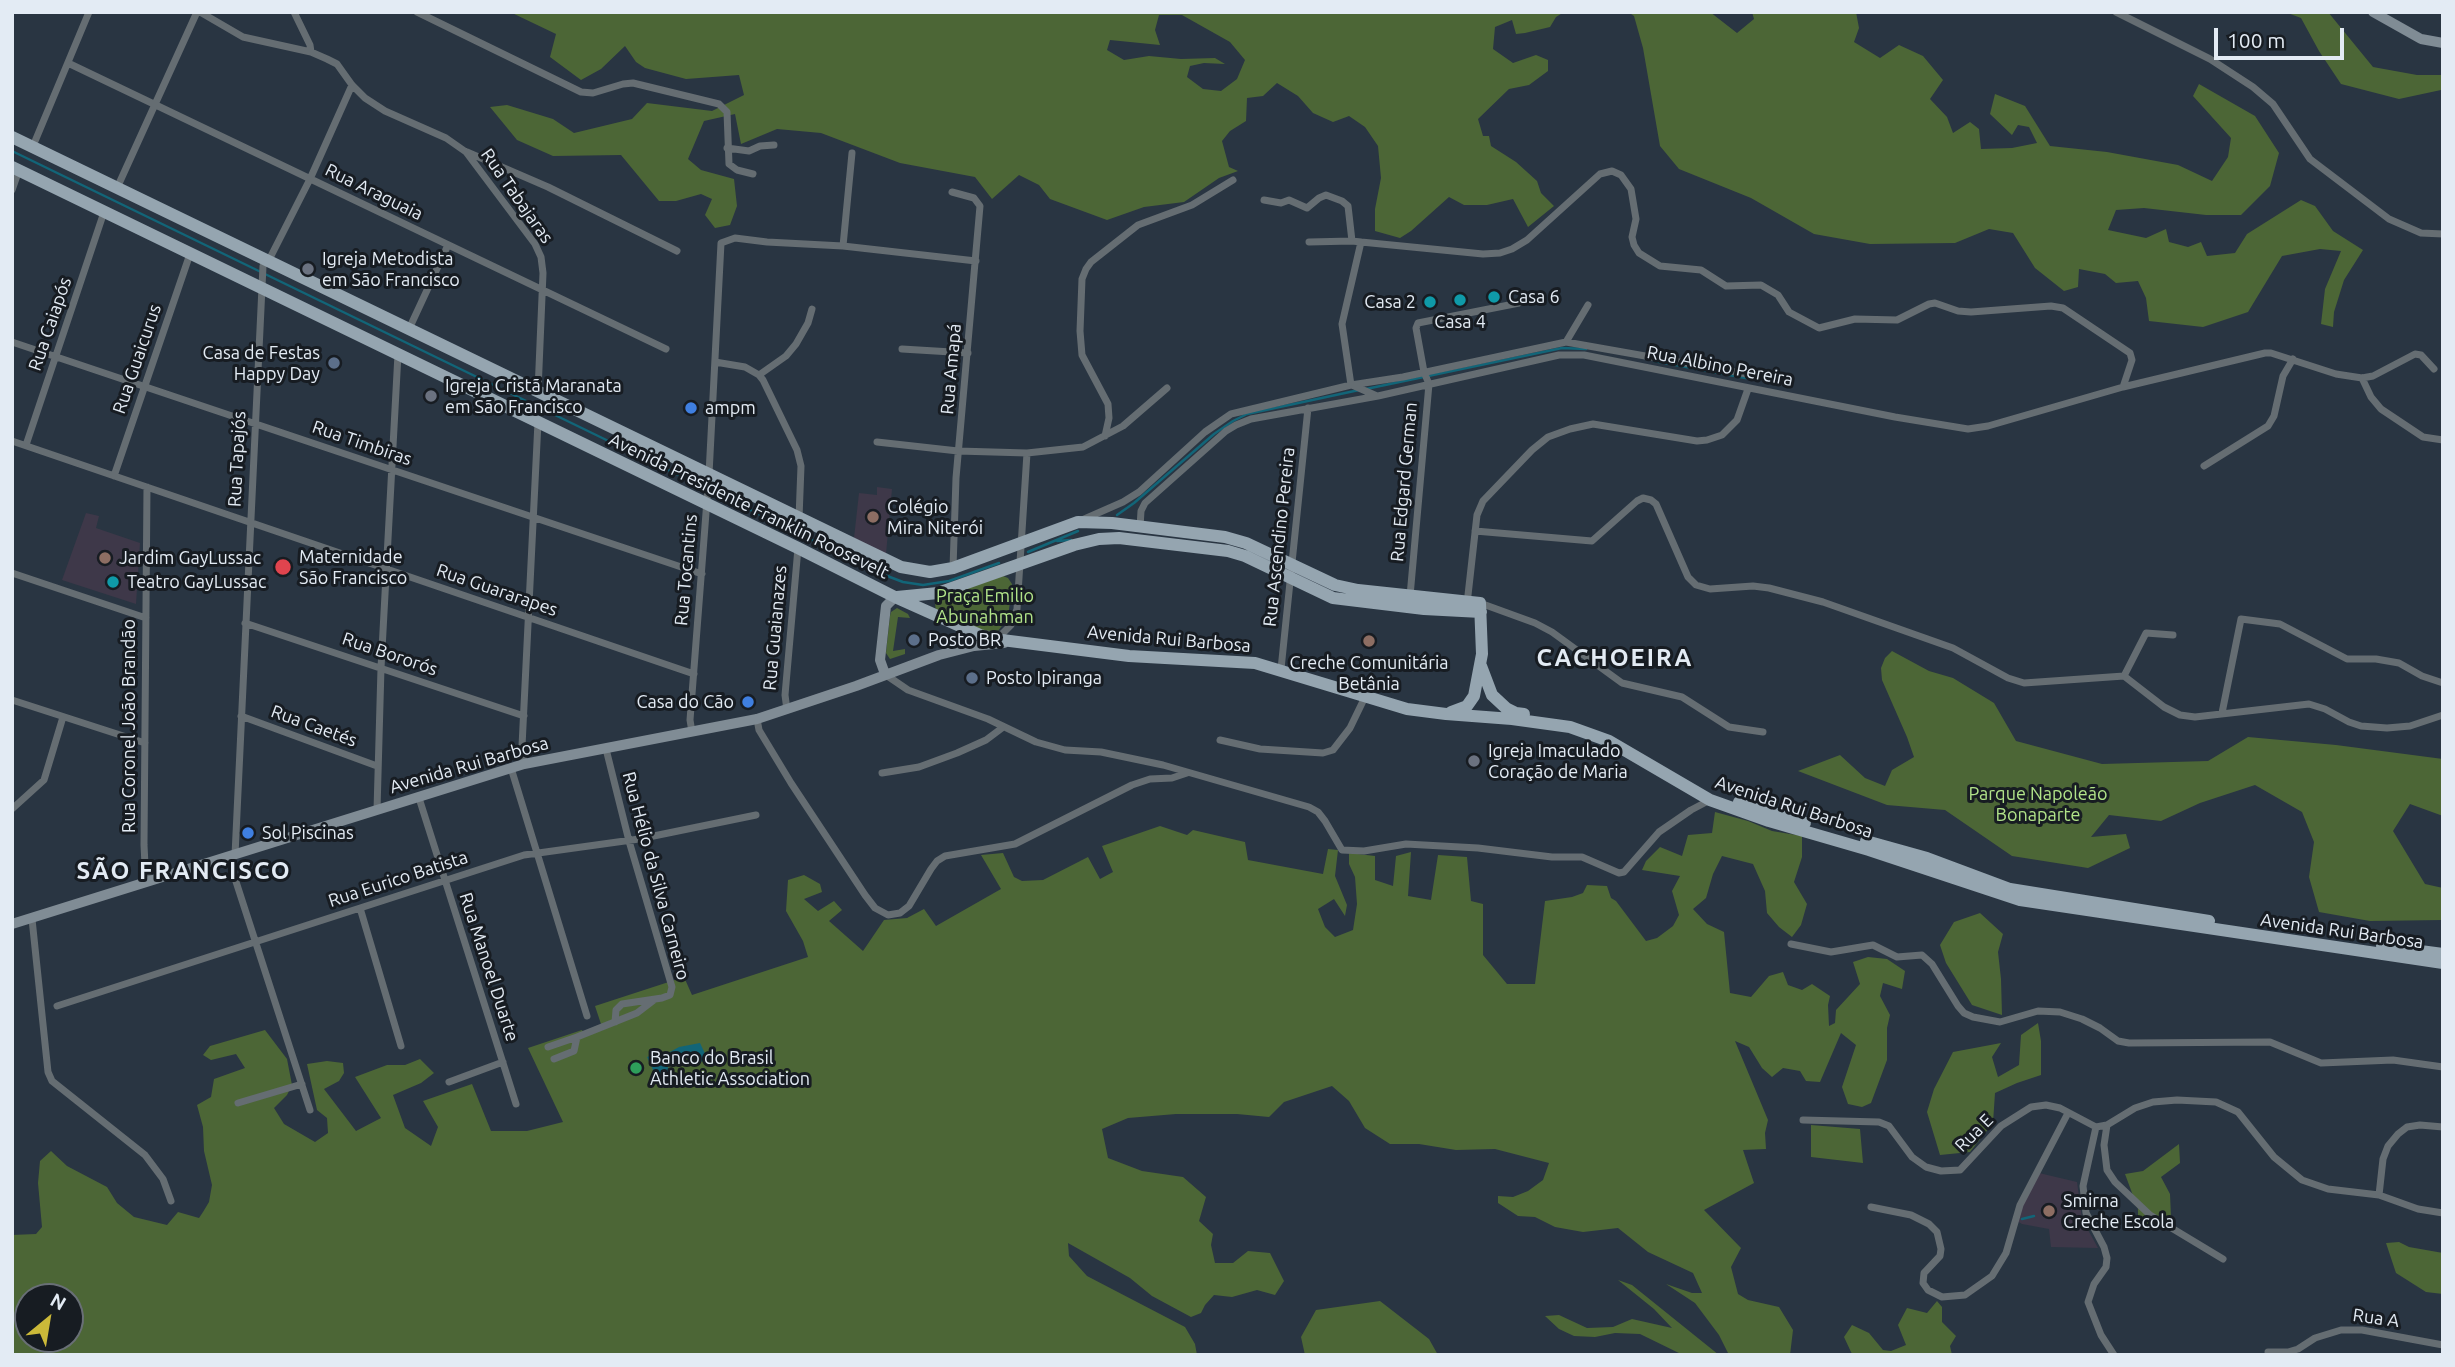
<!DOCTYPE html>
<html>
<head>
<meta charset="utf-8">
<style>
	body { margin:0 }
	#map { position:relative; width:2455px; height:1367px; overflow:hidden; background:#293542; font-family:Ubuntu,sans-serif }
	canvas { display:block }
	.frame { position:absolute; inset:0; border:14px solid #e3ebf4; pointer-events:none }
	.north { position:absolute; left:14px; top:1283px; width:70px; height:70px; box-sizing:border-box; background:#171c22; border:2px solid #696f76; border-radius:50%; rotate:30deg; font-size:19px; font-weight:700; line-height:28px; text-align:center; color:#e3ebf4 }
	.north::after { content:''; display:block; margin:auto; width:24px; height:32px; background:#cbb939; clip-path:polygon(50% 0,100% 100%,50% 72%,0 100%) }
	.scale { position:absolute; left:2214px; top:28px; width:130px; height:32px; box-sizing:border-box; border:4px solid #e3ebf4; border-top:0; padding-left:9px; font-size:21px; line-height:24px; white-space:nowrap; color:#e3ebf4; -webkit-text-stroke:5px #171c22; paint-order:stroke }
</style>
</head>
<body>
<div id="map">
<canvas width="2455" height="1367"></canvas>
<div class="frame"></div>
<div class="north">N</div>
<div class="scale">100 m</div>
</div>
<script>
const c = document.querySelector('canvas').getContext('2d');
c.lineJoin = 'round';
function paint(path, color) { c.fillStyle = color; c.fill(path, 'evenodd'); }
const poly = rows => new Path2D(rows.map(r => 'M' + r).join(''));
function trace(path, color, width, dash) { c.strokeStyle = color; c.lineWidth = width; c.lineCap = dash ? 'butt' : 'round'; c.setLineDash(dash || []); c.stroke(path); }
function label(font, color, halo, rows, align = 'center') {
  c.font = font + ' Ubuntu,sans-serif'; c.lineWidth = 6; c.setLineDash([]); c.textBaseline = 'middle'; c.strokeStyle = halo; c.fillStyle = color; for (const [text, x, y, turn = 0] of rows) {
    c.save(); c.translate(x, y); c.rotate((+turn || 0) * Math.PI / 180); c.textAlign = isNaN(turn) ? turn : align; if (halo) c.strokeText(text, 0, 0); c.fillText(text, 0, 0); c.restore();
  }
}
paint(poly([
	[877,487,892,489,886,554,854,538,859,493,877,495],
	[86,513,99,516,96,528,140,543,136,604,62,580],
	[2039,1173,2077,1182,2082,1219,2098,1248,2051,1247,2049,1229,2022,1224,2014,1219]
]), '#3e3849');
paint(poly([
	[510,12,1564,12,1556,17,1550,27,1525,33,1516,34,1512,20,1495,27,1493,49,1513,63,1536,55,1548,60,1548,71,1529,85,1509,89,1478,119,1483,136,1489,136,1491,146,1516,162,1537,181,1541,193,1554,206,1528,227,1513,199,1487,205,1464,205,1449,197,1411,231,1400,238,1375,231,1375,209,1381,178,1378,146,1365,127,1349,116,1333,122,1313,113,1298,96,1277,83,1263,96,1247,98,1246,121,1230,131,1222,141,1229,167,1238,171,1219,178,1184,202,1144,207,1107,220,1050,199,1039,185,1019,175,992,199,975,177,900,163,821,133,777,129,741,144,735,114,704,121,688,159,701,170,734,179,737,206,730,225,715,228,705,215,712,199,701,194,676,201,659,201,621,155,553,156,517,140,490,107,507,105,553,119,574,133,632,119,647,103,712,111,744,95,739,75,686,79,645,68,636,62,625,46,601,69,581,80,550,57,556,34],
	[1159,15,1182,15,1230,42,1245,60,1237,79,1221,91,1203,89,1187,77,1190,66,1204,63,1225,64,1215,58,1181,59,1149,56,1124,60,1107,50,1110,40,1160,45,1155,30],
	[1628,12,1710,12,1737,33,1754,19,1752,12,1856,12,1859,28,1854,42,1880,58,1899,45,1923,56,1943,80,1930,99,1947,117,1953,133,1970,122,1979,129,1981,149,2012,148,2037,143,2029,127,2018,125,2012,135,1990,114,1995,94,2025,106,2050,146,2107,152,2178,165,2212,181,2228,157,2231,138,2193,96,2199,84,2255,116,2279,153,2270,186,2241,215,2206,215,2144,208,2116,210,2108,230,2146,238,2166,229,2169,242,2188,247,2201,242,2207,256,2235,253,2247,234,2301,200,2315,206,2333,231,2363,250,2344,280,2334,312,2333,327,2321,324,2325,289,2341,251,2320,249,2282,256,2248,312,2203,327,2149,321,2146,298,2138,281,2116,283,2105,274,2079,269,2078,287,2064,291,2035,268,2013,233,1989,229,1955,243,1870,244,1814,234,1751,198,1679,169,1660,146,1643,48,1634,16],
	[2285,12,2328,12,2373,67,2417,75,2443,75,2443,92,2441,90,2399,99,2341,84,2319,51,2301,18],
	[1003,576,1008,578,1012,584,1008,618,998,631,993,633,974,629,936,611,935,604,938,598],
	[897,608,908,614,910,618,898,617,893,651,905,649,905,654,890,659,886,653,890,616,891,612],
	[1892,651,1929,671,1953,678,1994,703,2016,741,2102,764,2208,761,2248,737,2336,745,2443,759,2443,816,2410,804,2393,831,2425,884,2443,888,2443,920,2370,921,2319,912,2309,877,2314,842,2302,812,2255,785,2200,803,2161,821,2109,815,2091,837,2126,834,2130,848,2088,868,2012,856,1945,810,1887,805,1798,771,1840,755,1865,778,1885,786,1892,770,1914,757,1907,737,1882,680,1881,668,1885,658],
	[1715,812,1748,821,1772,831,1802,836,1802,857,1794,882,1807,904,1801,925,1792,937,1779,927,1767,913,1765,891,1753,864,1722,856,1713,874,1706,898,1693,909,1707,924,1724,932,1730,993,1751,997,1769,976,1783,972,1788,985,1802,990,1812,984,1830,996,1828,1005,1829,1026,1835,1023,1836,1010,1860,984,1853,962,1868,957,1887,959,1905,971,1902,989,1883,983,1880,996,1890,1015,1887,1028,1887,1060,1871,1103,1862,1107,1848,1104,1842,1087,1856,1045,1841,1033,1820,1082,1806,1081,1800,1071,1783,1068,1772,1077,1762,1068,1749,1047,1735,1041,1768,1120,1765,1133,1766,1149,1743,1150,1754,1183,1704,1210,1741,1248,1731,1267,1738,1294,1748,1300,1779,1307,1793,1330,1790,1355,1729,1355,1719,1335,1695,1303,1666,1284,1692,1293,1702,1293,1693,1273,1648,1252,1618,1228,1583,1232,1555,1227,1535,1217,1518,1216,1498,1203,1498,1196,1513,1197,1528,1191,1543,1180,1549,1163,1495,1149,1456,1150,1419,1144,1390,1144,1365,1128,1349,1101,1332,1086,1284,1102,1269,1117,1237,1114,1176,1114,1128,1118,1102,1129,1108,1158,1142,1171,1183,1177,1206,1197,1199,1221,1213,1234,1211,1245,1215,1263,1233,1263,1248,1251,1270,1253,1284,1281,1275,1295,1257,1290,1232,1297,1214,1295,1205,1305,1201,1313,1191,1317,1152,1296,1130,1278,1068,1243,1069,1256,1087,1276,1185,1327,1195,1344,1197,1355,12,1355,12,1235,36,1234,42,1227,38,1183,40,1161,51,1151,67,1166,107,1187,117,1203,134,1217,167,1225,178,1212,199,1218,203,1212,209,1202,212,1185,204,1151,203,1127,197,1105,211,1097,214,1079,245,1068,236,1054,211,1060,203,1055,210,1046,265,1030,287,1059,292,1085,287,1095,274,1108,284,1124,315,1142,328,1133,327,1118,317,1110,307,1064,327,1061,343,1063,344,1073,339,1081,324,1089,356,1131,381,1118,355,1077,387,1065,405,1065,420,1059,434,1073,421,1083,393,1095,405,1128,431,1146,438,1127,423,1101,472,1084,491,1131,527,1131,563,1122,528,1048,582,1030,585,1035,603,1030,595,1006,684,977,692,995,808,957,803,941,786,911,788,880,804,875,820,884,822,892,804,899,818,911,834,901,842,910,829,921,863,951,884,920,907,918,924,909,936,926,1001,889,981,855,1003,853,1014,877,1022,881,1043,880,1088,857,1100,879,1113,872,1102,846,1160,826,1187,835,1193,830,1245,842,1248,860,1323,874,1328,849,1338,850,1335,876,1347,905,1345,916,1334,899,1318,909,1325,927,1335,937,1353,930,1357,904,1355,877,1349,864,1349,853,1375,856,1375,880,1393,886,1396,856,1411,852,1408,896,1431,900,1438,855,1467,857,1471,901,1483,904,1483,955,1507,984,1535,984,1545,901,1572,897,1583,893,1587,885,1607,886,1611,898,1616,901,1646,941,1657,938,1673,926,1679,915,1672,891,1680,876,1642,870,1646,861,1660,847,1682,856,1688,835,1712,833],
	[28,1297,70,1297,70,1339,28,1339],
	[1980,913,2003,934,1998,952,2001,979,2002,1015,1972,1005,1946,963,1940,945,1954,922],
	[2038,1023,2041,1041,2041,1075,2017,1083,1995,1093,1993,1123,1970,1152,1940,1155,1927,1112,1934,1089,1953,1052,2001,1043,1992,1057,1998,1077,2019,1065,2021,1035],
	[1811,1125,1860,1129,1863,1163,1811,1157],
	[2179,1144,2180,1163,2161,1177,2170,1194,2171,1217,2154,1225,2138,1228,2138,1209,2125,1174,2143,1171],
	[2399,1242,2409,1247,2443,1253,2443,1294,2426,1292,2396,1273,2386,1243],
	[1618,1280,1632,1285,1719,1355,1683,1355,1640,1334,1615,1333,1595,1337,1574,1336,1559,1329,1545,1316,1559,1315,1587,1328,1613,1327,1632,1319,1672,1328,1654,1309],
	[1380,1301,1429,1339,1438,1355,1305,1355,1301,1337,1316,1310],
	[1937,1301,1942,1307,1942,1322,1956,1336,1950,1346,1952,1355,1853,1355,1851,1352,1844,1337,1852,1325,1869,1333,1883,1350,1891,1351,1906,1345,1898,1325,1907,1308,1927,1313]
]), '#4c6636');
paint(poly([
	[700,1043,708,1060,695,1063,686,1055,671,1061,668,1053,679,1047],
	[660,1052,675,1081,661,1087,647,1057]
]), '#126578');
trace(poly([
	[12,151,882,574,903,582,923,585,949,581,999,563],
	[1654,361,1751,379],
	[1366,389,1562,348,1586,349],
	[1117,515,1134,503,1214,434,1233,421,1247,414,1359,390],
	[1057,541,1071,540],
	[1028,552,1078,531],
	[2022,1219,2034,1216]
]), '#126578', 2.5);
trace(poly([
	[200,12,243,37,311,52,327,59,337,64,352,85,365,98,385,111,446,138,466,152,535,244,541,257,543,273,538,391],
	[294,12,310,45,311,52],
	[417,12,581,92,593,93,623,84,633,83,719,104,727,112,729,164,737,170,753,174],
	[2116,12,2210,59,2253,87,2273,104,2310,159,2389,219,2421,233,2443,234],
	[68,63,666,349],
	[33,146,89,12],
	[727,148,749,151,760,146,774,145],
	[467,152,548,187,677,251],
	[117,188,197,12],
	[12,190,19,170],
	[952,192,974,198,980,206,956,478,953,568],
	[1264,200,1281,203,1289,200,1307,208,1319,198,1326,195,1342,201,1348,206,1352,241,1361,242,1342,324,1351,385],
	[1309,242,1352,241],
	[1361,242,1483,254,1500,253,1512,249,1527,240,1600,174,1612,171,1621,175,1631,189,1636,219,1632,237,1634,245,1639,253,1660,266,1701,270,1726,286,1761,285,1778,295,1789,312,1819,328,1855,319,1897,320,1929,304,1935,303,1958,311,1971,312,2051,306,2063,308,2130,353,2132,360,2123,387],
	[843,246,852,153],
	[409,329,448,245],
	[12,342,702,574],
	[1566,342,1588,305],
	[902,349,968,353],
	[715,362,745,367,759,375,763,380,797,450,801,466,799,518],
	[759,375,786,356,796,344,808,323,812,309],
	[2362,378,2371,397,2381,409,2423,437,2443,440],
	[1352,385,1377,396],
	[1105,436,1109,418,1108,404,1082,355,1080,331,1082,279,1086,269,1091,262,1138,225,1192,205,1233,180],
	[12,441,694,674],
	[877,442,958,451,1027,453,1083,447,1123,426,1167,388],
	[26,445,104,212],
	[2204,466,2268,426,2274,416,2283,376,2293,359],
	[114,476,190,254],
	[147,487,144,845,145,865,150,881],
	[1082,520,1123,502,1139,492,1205,432,1231,414,1351,385,1403,377,1566,342,1747,374],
	[1140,527,1141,511,1145,503,1226,431,1236,425,1251,419,1378,396,1559,355,1584,355,1895,417,1968,429,1988,426,2123,387,2265,353,2271,353,2336,374,2362,378,2373,376,2415,354,2421,355,2434,369],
	[1475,531,1592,541,1637,501,1643,498,1651,500,1656,504,1688,577,1696,585,1710,589,1753,586,1769,588,1823,602,1953,648,2008,678,2024,683,2124,676,2164,707,2180,715,2195,717,2309,704,2325,709,2349,722,2361,726,2387,728,2410,726,2443,715],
	[12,573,146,618],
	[1410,596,1429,384,1424,372,1416,328,1418,323,1519,303],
	[1480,603,1535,623,1552,632,1622,683,1682,697,1729,727,1763,732],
	[1467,604,1477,515,1483,501,1532,450,1548,437,1570,429,1593,424,1697,441,1707,440,1722,435,1737,420,1748,389],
	[245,623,524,716],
	[996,637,1003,633,1011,625,1017,609,1027,453],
	[1281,669,1308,408],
	[886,675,908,690,988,719,1036,742,1065,750,1101,752,1163,765,1309,807,1318,812,1325,821,1342,850,1364,851,1406,844,1478,848,1552,857,1582,857,1619,873,1624,872,1659,832,1691,810,1710,800],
	[2124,676,2146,633,2173,635],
	[12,700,145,743],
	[787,710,785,695,798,548],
	[2222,713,2241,619,2280,624,2347,659,2376,659,2399,663,2422,676,2443,683],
	[241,716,377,766],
	[757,719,759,730,791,783,865,895,875,908,888,915,900,913,909,906,931,869,937,861,945,856,1015,844,1132,785,1150,779,1172,778,1187,773],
	[692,732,690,720,709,474,721,243,735,238,767,242,843,246,976,261],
	[1220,740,1260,749,1323,753,1333,750,1350,728,1365,697],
	[606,749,629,841,672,987,670,995,662,998,622,1004,616,1010,615,1022],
	[524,764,522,746,538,422],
	[511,768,587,1016],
	[882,773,919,767,957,753,986,740,1002,728],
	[419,798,516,1104],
	[12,809,44,780,63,717],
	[377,810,381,668,398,354],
	[235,855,263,266,271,256,310,179,352,85],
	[228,857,310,1110],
	[360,908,401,1046],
	[32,919,48,1072,52,1081,145,1155,163,1179,171,1201],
	[1791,944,1831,952,1873,945,1897,957,1922,955,1932,964,1958,1006,1964,1013,1973,1017,2000,1022,2038,1011,2060,1012,2082,1019,2100,1028,2118,1041,2129,1043,2270,1042,2321,1063,2393,1060,2443,1067],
	[57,1006,524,855,639,839,756,815],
	[548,1047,577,1037],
	[554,1059,574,1051,577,1037,637,1013,654,1000],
	[449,1082,503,1062],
	[238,1103,302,1084],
	[1803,1120,1879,1122,1889,1126,1912,1157,1926,1167,1941,1171,1960,1170,2001,1126,2031,1107,2046,1105,2060,1108,2096,1127],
	[2107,1125,2104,1145,2107,1170,2115,1182,2150,1215,2223,1259],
	[2096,1127,2107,1125,2135,1108,2153,1102,2177,1100,2216,1102,2238,1112,2274,1157,2302,1180,2328,1189,2379,1195,2418,1209,2443,1213],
	[2096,1127,2083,1186,2086,1213,2104,1247,2107,1258,2106,1267,2094,1284,2088,1302,2101,1335,2114,1355],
	[2379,1195,2383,1159,2388,1146,2398,1134,2407,1127,2420,1125,2443,1127],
	[1871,1207,1911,1215,1929,1224,1937,1232,1941,1249,1940,1256,1924,1273,1923,1283,1928,1290,1942,1297,1965,1295,1992,1276,2006,1253,2020,1205,2068,1113],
	[2268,1352,2288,1352,2298,1349,2315,1338,2341,1330,2362,1330,2443,1345]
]), '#656d72', 7);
trace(poly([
	[2373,12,2421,39,2443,43],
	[885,674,880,660,886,606,895,597],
	[12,924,524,764,757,719,856,686,939,655,974,646,1004,643]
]), '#808c95', 10);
trace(poly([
	[12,137,901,567,930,572,953,568,1078,522,1112,523,1225,537,1246,543,1335,585,1358,590,1480,603,1482,654,1474,696,1467,706,1451,712],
	[12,167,798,548,895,597,980,635,1002,640,1129,656,1255,663,1407,709,1446,714,1512,719,1570,727,1609,741,1710,800,1769,821,1869,850,2020,900,2443,963],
	[897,597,938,593,1074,545,1099,539,1119,538,1228,551,1245,556,1333,598,1424,609,1481,612],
	[1481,666,1492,695,1506,708,1516,713,1524,714],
	[1739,802,1805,823],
	[1866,841,1927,858,2010,889,2209,921],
	[2382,946,2443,954]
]), '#95a5b0', 12);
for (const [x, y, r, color] of [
	[308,269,7,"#6b7280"],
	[1494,297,7,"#0f9aa8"],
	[1460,300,7,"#0f9aa8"],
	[1430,302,7,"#0f9aa8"],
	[334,363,7,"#5c6f8a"],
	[431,396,7,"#6b7280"],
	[691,408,7,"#3f7fe0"],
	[873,517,7,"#8d6e63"],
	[105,558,7,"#8d6e63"],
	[283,567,9,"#e0444e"],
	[113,582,7,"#0f9aa8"],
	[914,640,7,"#5c6f8a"],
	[1369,641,7,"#8d6e63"],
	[972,678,7,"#5c6f8a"],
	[748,702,7,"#3f7fe0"],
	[1474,761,7,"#6b7280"],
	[248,833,7,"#3f7fe0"],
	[636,1068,7,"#2e9e5b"],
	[2049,1211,7,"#8d6e63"]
]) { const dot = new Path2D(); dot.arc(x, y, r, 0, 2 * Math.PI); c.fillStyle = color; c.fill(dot); trace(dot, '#171c22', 2.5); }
label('18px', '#e3ebf4', '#171c22', [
	["Rua Araguaia",374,192,26],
	["Rua Tabajaras",517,196,55],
	["Rua Caiapós",50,324,-71],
	["Rua Guaicurus",137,359,-71],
	["Rua Albino Pereira",1720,366,11],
	["Rua Amapá",951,369,-85],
	["Rua Timbiras",362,443,19],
	["Rua Tapajós",237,459,-87],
	["Rua Edgard German",1404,482,-85],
	["Avenida Presidente Franklin Roosevelt",749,506,26],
	["Rua Ascendino Pereira",1279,537,-84],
	["Rua Tocantins",686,570,-85],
	["Rua Guararapes",497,590,19],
	["Rua Guaianazes",775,628,-85],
	["Avenida Rui Barbosa",1169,639,5],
	["Rua Bororós",390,654,19],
	["Rua Coronel João Brandão",129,726,-90],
	["Rua Caetés",314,726,20],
	["Avenida Rui Barbosa",469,765,-16],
	["Avenida Rui Barbosa",1794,807,18],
	["Rua Hélio da Silva Carneiro",656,876,75],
	["Rua Eurico Batista",398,879,-18],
	["Avenida Rui Barbosa",2342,931,8],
	["Rua Manoel Duarte",489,967,72],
	["Rua E",1974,1133,-45],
	["Rua A",2376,1318,8]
]);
label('18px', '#e3ebf4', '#171c22', [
	["Igreja Metodista",322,259],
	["em São Francisco",322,280],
	["Casa 6",1508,297],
	["Casa 2",1416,302,"right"],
	["Casa 4",1460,322,"center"],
	["Casa de Festas",320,353,"right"],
	["Happy Day",320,374,"right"],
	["Igreja Cristã Maranata",445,386],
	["em São Francisco",445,407],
	["ampm",705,408],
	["Colégio",887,507],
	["Mira Niterói",887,528],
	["Maternidade",299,557],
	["São Francisco",299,578],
	["Jardim GayLussac",119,558],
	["Teatro GayLussac",127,582],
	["Posto BR",928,640],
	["Creche Comunitária",1369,663,"center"],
	["Betânia",1369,684,"center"],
	["Posto Ipiranga",986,678],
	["Casa do Cão",734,702,"right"],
	["Igreja Imaculado",1488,751],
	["Coração de Maria",1488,772],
	["Sol Piscinas",262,833],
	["Banco do Brasil",650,1058],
	["Athletic Association",650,1079],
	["Smirna",2063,1201],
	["Creche Escola",2063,1222]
], 'left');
label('18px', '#b1e389', '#171c22', [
	["Praça Emilio",985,596],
	["Abunahman",985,617],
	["Parque Napoleão",2038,794],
	["Bonaparte",2038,815]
]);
c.letterSpacing = '2px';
label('bold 24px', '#e3ebf4', '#171c22', [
	["CACHOEIRA",1615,658],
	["SÃO FRANCISCO",184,871]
]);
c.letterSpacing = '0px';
</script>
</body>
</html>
